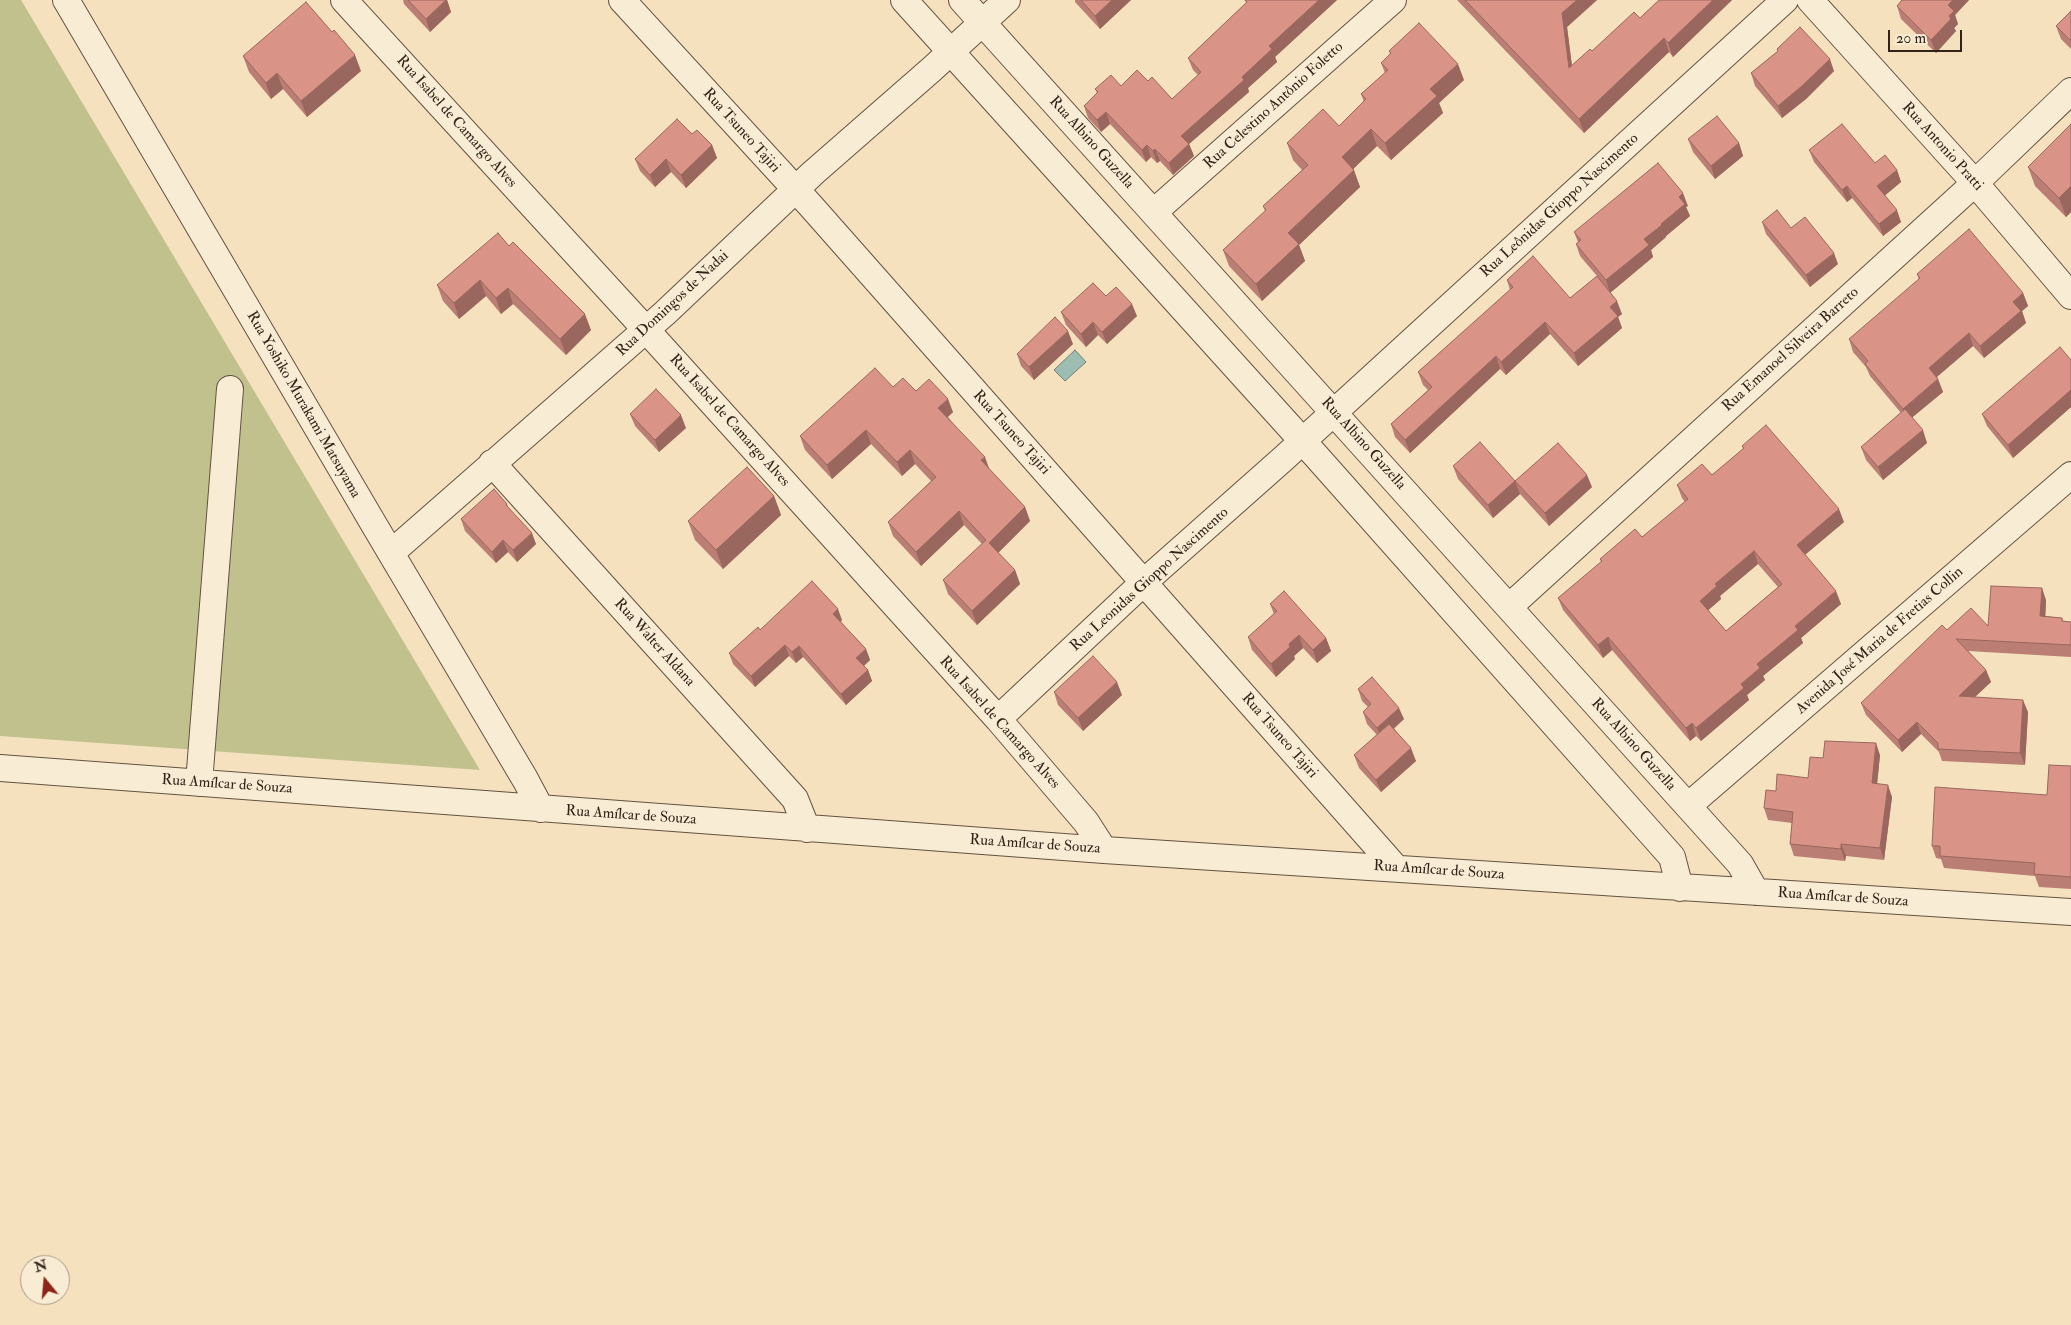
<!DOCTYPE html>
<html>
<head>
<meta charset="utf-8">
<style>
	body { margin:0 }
	#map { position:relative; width:2071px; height:1325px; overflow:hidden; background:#f6e1be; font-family:"IM FELL Double Pica",serif }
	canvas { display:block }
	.north { position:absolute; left:20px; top:1255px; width:50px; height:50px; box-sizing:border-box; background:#f9ecd5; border:1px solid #a99c89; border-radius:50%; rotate:343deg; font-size:14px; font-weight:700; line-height:20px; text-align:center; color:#322318 }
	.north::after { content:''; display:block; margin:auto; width:18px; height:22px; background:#8f2418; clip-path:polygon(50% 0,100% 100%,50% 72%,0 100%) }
	.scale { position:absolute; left:1888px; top:30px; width:74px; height:22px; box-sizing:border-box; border:2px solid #322318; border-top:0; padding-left:6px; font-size:15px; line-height:18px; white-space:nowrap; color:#322318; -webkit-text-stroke:4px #f9ecd5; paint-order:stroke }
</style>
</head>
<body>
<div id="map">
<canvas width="2071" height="1325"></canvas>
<div class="north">N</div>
<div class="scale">20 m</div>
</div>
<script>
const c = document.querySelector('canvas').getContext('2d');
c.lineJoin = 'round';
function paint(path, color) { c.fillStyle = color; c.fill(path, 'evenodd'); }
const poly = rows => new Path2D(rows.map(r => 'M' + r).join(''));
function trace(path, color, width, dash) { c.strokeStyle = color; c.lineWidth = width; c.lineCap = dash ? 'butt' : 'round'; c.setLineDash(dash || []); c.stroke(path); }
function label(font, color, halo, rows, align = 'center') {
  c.font = font + ' "IM FELL Double Pica",serif'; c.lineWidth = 4; c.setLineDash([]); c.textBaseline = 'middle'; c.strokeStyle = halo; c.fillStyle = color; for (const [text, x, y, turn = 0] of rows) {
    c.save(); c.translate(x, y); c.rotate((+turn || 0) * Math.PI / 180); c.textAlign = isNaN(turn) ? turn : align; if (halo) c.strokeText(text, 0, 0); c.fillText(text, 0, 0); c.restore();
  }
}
paint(poly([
	[0,0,21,0,480,770,0,736]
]), '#c1c18e');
const water = poly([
	[1075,350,1086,362,1065,381,1054,370,1075,350]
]);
paint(water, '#9dbdb2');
trace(water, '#727f74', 1);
const minor = poly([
	[66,0,376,528,525,779,541,809],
	[344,0,659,344,998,719,1086,822,1104,850],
	[622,0,810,205,1396,868],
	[904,0,1317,457,1672,857,1680,888],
	[962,0,1740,864,1756,892],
	[1810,0,1975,183,2071,296],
	[1154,212,1393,0],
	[492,463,795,799,807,829],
	[391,553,665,313,813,173,932,69,1007,0],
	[1509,607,1975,183,2071,91],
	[998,719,1143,583,1284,458,1785,0],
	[0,768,1104,850,2071,912],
	[199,783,230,389],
	[1688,806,2071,475]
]);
trace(minor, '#635242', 28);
trace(minor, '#f9ecd5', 26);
paint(poly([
	[403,0,447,0,451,12,430,32,404,4],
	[1075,0,1131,0,1100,29,1075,2],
	[1245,0,1337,0,1275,57,1277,62,1248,88,1249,92,1189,144,1194,156,1173,175,1160,161,1157,163,1151,157,1146,162,1110,124,1101,132,1088,118,1084,106,1097,93,1095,89,1148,81,1172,99,1198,75,1193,70,1188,58,1246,3],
	[1457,0,1597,0,1567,27,1572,66,1592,51,1640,18,1659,0,1732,0,1673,57,1669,52,1584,133],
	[1902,0,1969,0,1955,15,1958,24,1954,28,1956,31,1936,53,1901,19,1897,6],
	[2071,11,2071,49,2061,39,2056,26],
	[1777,49,1834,71,1806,99,1782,118,1755,86,1751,73,1778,51],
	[1389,51,1464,80,1439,103,1443,113,1391,160,1377,146,1353,169,1360,187,1299,245,1305,261,1262,301,1229,266,1223,250,1265,211,1263,206,1302,170,1293,160,1287,143,1339,126,1364,102,1361,94,1385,73,1381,63,1390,54],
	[243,56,361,71,307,117,283,89,271,99,249,72],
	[2071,124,2071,212,2066,217,2035,186,2028,167],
	[692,134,712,145,717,158,686,188,671,172,655,187,640,171,635,159],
	[1688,139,1739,143,1743,156,1715,179,1693,152],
	[1809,150,1875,163,1897,170,1901,182,1885,195,1901,222,1883,236,1852,198,1847,202,1814,162],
	[1688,206,1686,207,1690,216,1666,236,1666,237,1651,250,1653,257,1610,293,1622,314,1618,317,1622,328,1578,366,1550,334,1506,375,1500,369,1410,453,1395,437,1391,424,1428,390,1423,385,1418,372,1510,290,1507,280,1570,298,1597,276,1580,256,1576,244,1578,242,1574,232],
	[1762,222,1838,264,1810,287,1766,234],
	[509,246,591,330,566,355,513,304,501,314,486,296,459,319,443,301,437,285],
	[1917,274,2023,293,2028,306,2022,311,2026,323,1984,358,1973,346,1937,377,1943,392,1912,417,1927,443,1883,480,1866,460,1861,447,1901,413,1870,376,1866,367,1853,352,1849,339,1919,280],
	[1106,296,1137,316,1107,344,1098,335,1086,347,1066,325,1061,312],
	[1073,344,1034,380,1021,366,1017,354],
	[2071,360,2071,407,2013,458,1987,426,1982,414],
	[916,391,953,412,948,417,989,469,1025,507,1030,521,998,553,1015,570,1020,584,977,625,948,594,943,580,982,544,964,525,921,566,893,536,888,522,931,481,915,464,902,476,871,444,832,479,805,450,800,436],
	[630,414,686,428,659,452,635,426],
	[1742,446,1844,522,1805,555,1841,604,1801,638,1803,643,1763,676,1765,680,1747,695,1749,700,1701,741,1696,736,1690,741,1612,650,1603,658,1563,610,1558,598,1601,562,1600,559,1642,537,1685,502,1682,498,1677,485,1712,475,1743,449],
	[1758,564,1778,587,1726,631,1708,610,1721,599,1720,596],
	[1453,466,1515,481,1592,487,1549,526,1520,494,1493,518,1458,479],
	[774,496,781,515,723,569,695,540,688,521],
	[507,504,509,509,536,544,517,562,508,552,496,563,465,531,461,519],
	[2046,600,2045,616,2062,618,2063,621,2071,622,2071,657,1968,651,1986,670,1991,682,1975,697,2028,712,2025,765,1942,761,1939,752,1921,734,1902,752,1866,715,1861,703,1947,630,1988,626],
	[1270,604,1326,638,1331,651,1317,663,1303,648,1294,656,1295,659,1276,677,1252,650,1248,637,1274,614],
	[842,620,841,622,866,649,870,660,864,666,868,670,872,681,846,705,803,657,796,663,789,656,755,687,733,664,729,653,760,630],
	[1358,689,1404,719,1394,728,1416,761,1381,792,1359,768,1354,755,1377,735,1367,724,1363,712,1368,707,1362,701],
	[1054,692,1122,695,1083,731,1058,705],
	[1880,755,1877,784,1892,797,1884,860,1846,856,1845,861,1794,856,1790,844,1792,823,1768,820,1764,808,1776,791,1808,778,1823,758],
	[2071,766,2071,889,2039,887,2035,876,1944,868,1941,859,1936,858,1932,846,2047,795]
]), '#bb7e74');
paint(poly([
	[446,0,447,0,451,12,430,32,426,19],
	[1112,0,1131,0,1100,29,1095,16],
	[1319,0,1337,0,1275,57,1277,62,1248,88,1249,92,1189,144,1194,156,1173,175,1169,163,1181,136,1269,46],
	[1577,0,1597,0,1567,27,1574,82,1569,68,1562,13],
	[1713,0,1732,0,1673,57,1668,43],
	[1953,0,1969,0,1955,15,1958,24,1954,28,1956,31,1936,53,1931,40,1949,16,1948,5],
	[1664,38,1669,52,1584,133,1579,119],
	[355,55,361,71,307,117,301,101],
	[1830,59,1834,71,1806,99,1782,118,1778,106],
	[1458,64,1464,80,1439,103,1443,113,1391,160,1385,143,1430,89],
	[277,73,283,89,271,99,266,83],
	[1106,112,1110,124,1101,132,1097,120],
	[1371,129,1377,146,1348,174,1342,157],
	[1739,143,1743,156,1715,179,1711,166],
	[712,145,717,158,686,188,681,175],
	[1147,145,1151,157,1146,162,1142,150],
	[1155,149,1160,161,1157,163,1153,151],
	[666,159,671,172,655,187,650,175],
	[1354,170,1360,187,1299,245,1305,261,1262,301,1256,284,1288,233],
	[1897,170,1901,182,1882,198,1877,186],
	[1847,186,1852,198,1847,202,1842,190],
	[2071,186,2071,212,2066,217,2059,198],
	[1683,193,1688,206,1686,207,1690,216,1666,236,1666,237,1651,250,1653,257,1610,293,1606,280,1644,239,1661,224,1679,197],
	[1897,210,1901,222,1883,236,1879,224],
	[1834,253,1838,264,1810,287,1806,275],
	[480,280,486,296,459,319,454,303],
	[508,288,513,304,501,314,496,298],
	[2023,293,2028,306,2022,311,2026,323,1984,358,1980,346,2013,302],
	[1617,301,1622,314,1618,317,1622,328,1578,366,1574,353,1610,307],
	[1132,304,1137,316,1107,344,1102,332],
	[585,314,591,330,566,355,560,339],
	[1093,322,1098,335,1086,347,1081,334],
	[1545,322,1550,334,1506,375,1501,362],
	[1068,331,1073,344,1034,380,1029,367],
	[1969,333,1973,346,1933,380,1929,368],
	[1496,356,1500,369,1410,453,1405,440],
	[1938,379,1943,392,1908,421,1903,409],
	[2071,390,2071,407,2013,458,2008,445],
	[948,399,953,412,943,421,938,408],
	[681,415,686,428,659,452,655,440],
	[866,430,871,444,832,479,827,465],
	[1923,430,1927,443,1883,480,1878,467],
	[910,450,915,464,902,476,897,462],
	[985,457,990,471,981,460],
	[1587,475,1592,487,1549,526,1545,513],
	[1515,481,1520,494,1493,518,1488,505],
	[774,496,781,515,723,569,716,550],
	[1025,507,1030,521,994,557,989,543],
	[1839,509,1844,522,1801,558,1797,545],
	[959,511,964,525,921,566,916,552],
	[532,533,536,544,517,562,513,550],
	[503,540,508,552,496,563,492,552],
	[1754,551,1758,564,1720,596,1721,599,1704,614,1700,601,1715,584],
	[1015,570,1020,584,977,625,972,611],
	[2042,588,2046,600,2045,628,2040,616],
	[1836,591,1841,604,1801,638,1803,643,1763,676,1765,680,1747,695,1749,700,1701,741,1696,728,1741,684,1757,664,1795,626],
	[838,609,842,620,837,625,833,614],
	[1299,635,1303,648,1294,656,1295,659,1276,677,1271,664,1289,644],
	[1608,637,1612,650,1603,658,1598,645],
	[1326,638,1331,651,1317,663,1313,650],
	[785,645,789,656,755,687,751,676],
	[799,646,803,657,796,663,792,652],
	[866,649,870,660,860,669,856,658],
	[868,670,872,681,846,705,841,694],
	[1986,670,1991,682,1963,708,1959,696],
	[1117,682,1122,695,1083,731,1078,718],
	[2023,700,2028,712,2025,765,2020,753],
	[1399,708,1404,719,1382,740,1377,728],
	[1917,722,1921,734,1902,752,1898,740],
	[1692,723,1696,736,1690,741,1686,728],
	[1876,743,1880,755,1876,795,1872,783],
	[1411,748,1416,761,1381,792,1376,780],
	[1888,785,1892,797,1884,860,1880,848],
	[1841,844,1846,856,1845,861,1841,849]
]), '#99675e');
const building = poly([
	[408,0,446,0,426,19,408,0],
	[1081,0,1112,0,1095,16,1081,0],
	[1245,0,1319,0,1269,46,1272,49,1242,77,1244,80,1181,136,1189,144,1169,163,1155,149,1153,151,1147,145,1142,150,1106,112,1097,120,1084,106,1098,92,1095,89,1111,75,1121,86,1137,70,1148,81,1152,77,1172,99,1201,72,1188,58,1247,2,1245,0],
	[1465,0,1577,0,1562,13,1569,68,1590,49,1592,51,1634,12,1640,18,1659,0,1713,0,1668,43,1664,38,1579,119,1465,0],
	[1902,0,1953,0,1948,5,1954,11,1949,16,1951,19,1931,40,1897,6,1902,0],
	[306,2,332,32,334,30,355,55,301,101,277,73,266,83,243,56,306,2],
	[2071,11,2071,41,2056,26,2071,11],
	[1419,23,1458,64,1430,89,1437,96,1385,143,1371,129,1342,157,1354,170,1288,233,1299,244,1256,284,1223,250,1266,210,1263,206,1308,165,1287,143,1323,109,1339,126,1366,99,1361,94,1388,70,1381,63,1391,53,1389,51,1419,23],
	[1800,27,1830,59,1802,86,1778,106,1751,73,1778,51,1777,49,1800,27],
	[1717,116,1739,143,1711,166,1688,139,1717,116],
	[677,119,692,134,697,130,712,145,681,175,666,159,650,175,635,159,677,119],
	[1842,124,1875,163,1885,155,1897,170,1877,186,1897,210,1879,224,1847,186,1842,190,1809,150,1842,124],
	[2071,124,2071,186,2059,198,2028,167,2071,124],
	[1658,163,1683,193,1679,197,1685,204,1661,224,1662,225,1644,239,1649,245,1606,280,1576,244,1581,240,1574,232,1658,163],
	[1777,210,1791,228,1805,217,1834,253,1806,275,1762,222,1777,210],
	[1969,229,2023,293,2013,302,2021,311,1980,346,1969,333,1929,368,1938,379,1903,409,1865,364,1868,361,1849,339,1920,278,1917,274,1969,229],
	[498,233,509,246,513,242,585,314,560,339,508,288,496,298,480,280,454,303,437,285,498,233],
	[1533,256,1570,298,1597,276,1617,301,1610,307,1618,316,1574,353,1545,322,1501,362,1496,356,1405,440,1391,424,1432,387,1418,372,1513,287,1507,280,1533,256],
	[1093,283,1106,296,1116,287,1132,304,1102,332,1093,322,1081,334,1061,312,1093,283],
	[1055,317,1068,331,1029,367,1017,354,1055,317],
	[2060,347,2071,360,2071,390,2008,445,1982,414,2060,347],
	[875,368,893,387,903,378,916,391,929,379,948,399,938,408,985,457,981,460,1025,507,989,543,1015,570,972,611,943,580,986,540,959,511,916,552,888,522,936,477,910,450,897,462,866,430,827,465,800,436,875,368],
	[656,389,681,415,655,440,630,414,656,389],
	[1905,409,1923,430,1878,467,1861,447,1905,409],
	[1766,425,1839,509,1797,545,1836,591,1795,626,1798,630,1757,664,1760,668,1741,684,1744,688,1696,728,1692,723,1686,728,1608,637,1598,645,1558,598,1602,561,1600,559,1635,529,1642,537,1688,499,1677,485,1702,464,1712,475,1744,448,1742,446,1766,425],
	[1754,551,1782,584,1726,631,1700,601,1717,586,1715,584,1754,551],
	[1480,442,1515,481,1488,505,1453,466,1480,442],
	[1558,443,1587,475,1545,513,1515,481,1558,443],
	[747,467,774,496,716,550,688,521,747,467],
	[494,489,507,504,506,505,532,533,513,550,503,540,492,552,461,519,494,489],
	[812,581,838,609,833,614,866,649,856,658,868,670,841,694,799,646,792,652,785,645,751,676,729,653,758,627,760,630,812,581],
	[1991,586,2042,588,2040,616,2062,618,2062,621,2071,622,2071,645,1956,639,1986,670,1959,696,2023,700,2020,753,1938,749,1938,743,1917,722,1898,740,1861,703,1942,625,1947,630,1971,608,1988,626,1991,586],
	[1284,591,1326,638,1313,650,1299,635,1289,644,1290,647,1271,664,1248,637,1277,611,1270,604,1284,591],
	[1093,656,1117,682,1078,718,1054,692,1093,656],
	[1372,677,1399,708,1377,728,1363,712,1371,704,1358,689,1372,677],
	[1389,724,1411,748,1376,780,1354,755,1389,724],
	[1825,741,1876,743,1872,783,1888,785,1880,848,1841,844,1841,849,1790,844,1793,812,1764,808,1766,790,1776,791,1777,774,1808,778,1810,757,1823,758,1825,741],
	[2049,765,2071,766,2071,877,2034,874,2035,863,1940,856,1940,846,1932,846,1935,787,2047,795,2049,765]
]);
paint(building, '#da9387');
trace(building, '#99675e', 1);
label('15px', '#322318', '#f9ecd5', [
	["Rua Celestino Antônio Foletto",1274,106,-42],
	["Rua Isabel de Camargo Alves",456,122,48],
	["Rua Tsuneo Tajiri",741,131,48],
	["Rua Albino Guzella",1091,143,48],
	["Rua Antonio Pratti",1942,147,48],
	["Rua Leônidas Gioppo Nascimento",1560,206,-42],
	["Rua Domingos de Nadai",673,304,-43],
	["Rua Emanoel Silveira Barreto",1791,350,-42],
	["Rua Yoshiko Murakami Matsuyama",303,405,60],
	["Rua Isabel de Camargo Alves",729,421,48],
	["Rua Tsuneo Tajiri",1011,433,48],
	["Rua Albino Guzella",1363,444,48],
	["Rua Leonidas Gioppo Nascimento",1150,580,-42],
	["Avenida José Maria de Fretias Collin",1880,641,-41],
	["Rua Walter Aldana",654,643,48],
	["Rua Isabel de Camargo Alves",999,723,48],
	["Rua Tsuneo Tajiri",1279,736,49],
	["Rua Albino Guzella",1633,745,48],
	["Rua Amílcar de Souza",227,785,4],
	["Rua Amílcar de Souza",631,816,4],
	["Rua Amílcar de Souza",1035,845,4],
	["Rua Amílcar de Souza",1439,871,4],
	["Rua Amílcar de Souza",1843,898,4]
]);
</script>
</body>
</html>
